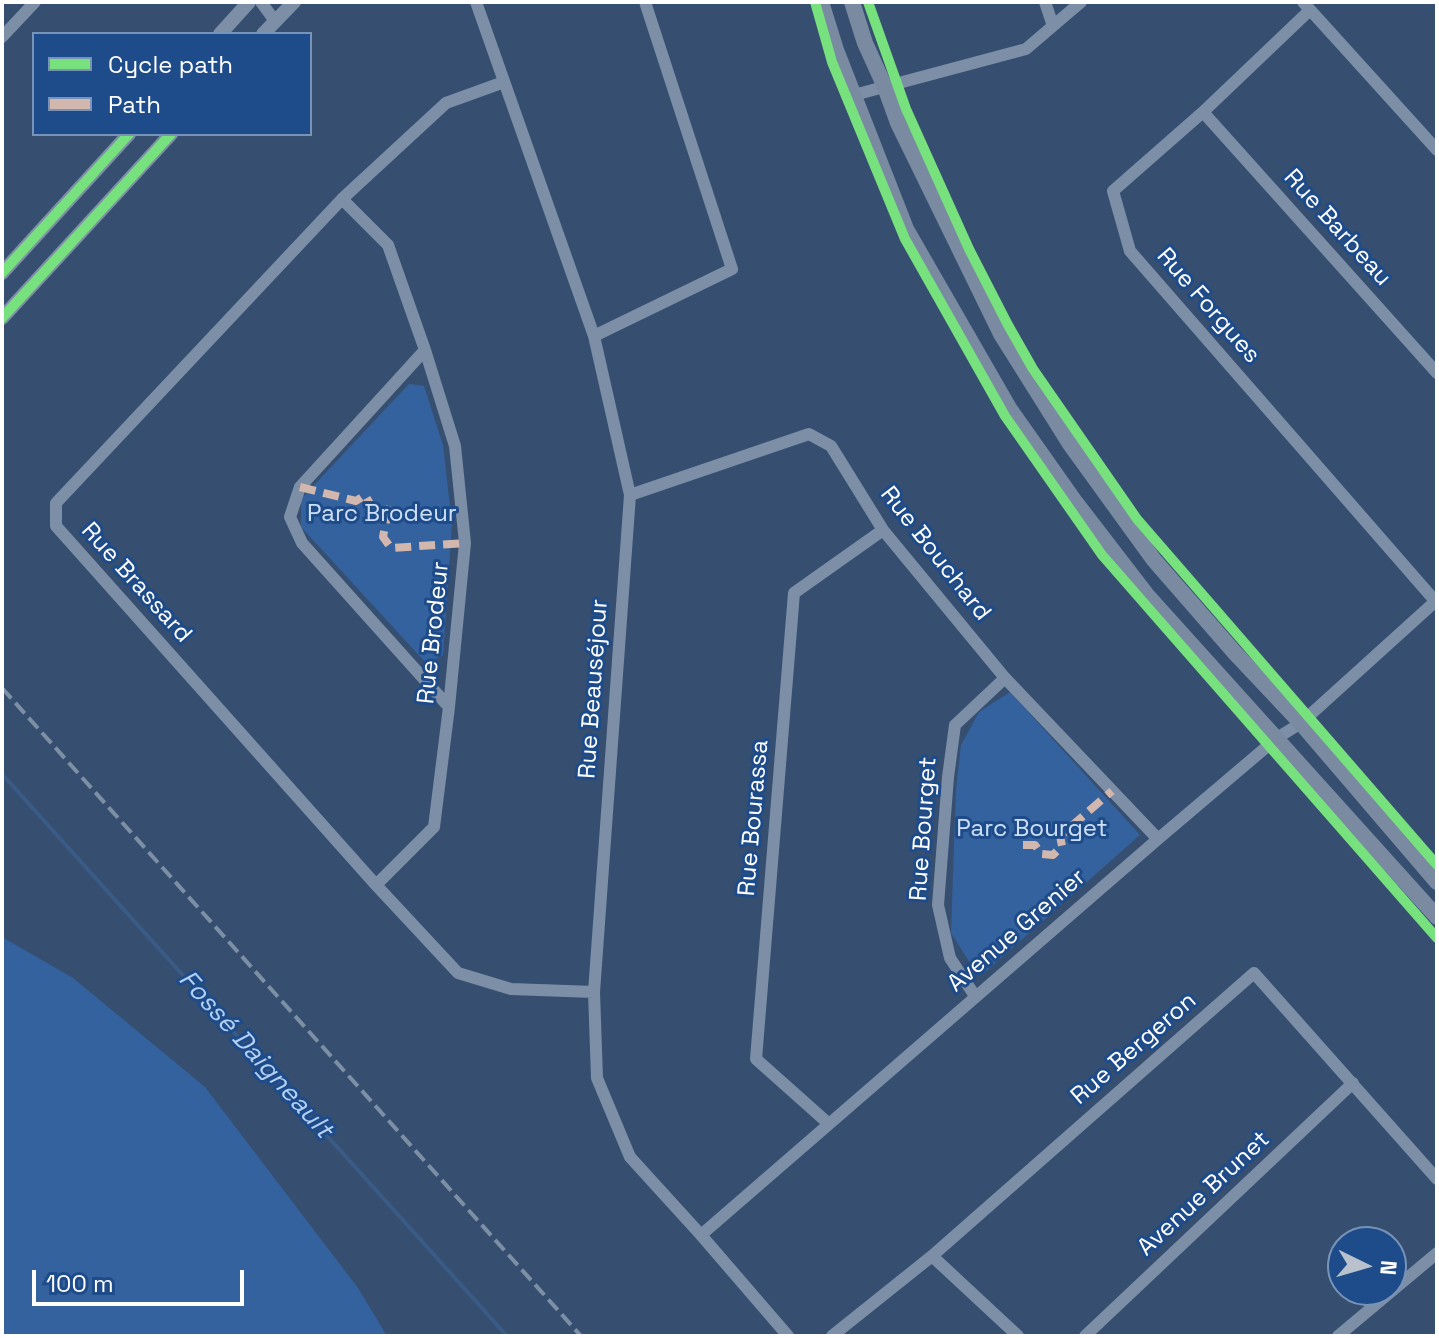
<!DOCTYPE html>
<html>
<head>
<meta charset="utf-8">
<style>
	body { margin:0 }
	#map { position:relative; width:1439px; height:1338px; overflow:hidden; background:#364f70; font-family:"Space Grotesk",sans-serif }
	canvas { display:block }
	.frame { position:absolute; inset:0; border:4px solid #fff; pointer-events:none }
	.legend { position:absolute; left:32px; top:32px; width:280px; height:104px; box-sizing:border-box; background:#1e4b89; border:2px solid #7893b8; margin:0; padding:10px 14px; list-style:none; font-size:24px; color:#fff }
	.legend li { display:flex; align-items:center; gap:16px; height:40px }
	.legend b { width:40px; border:2px solid #7893b8 }
	.north { position:absolute; left:1327px; top:1226px; width:80px; height:80px; box-sizing:border-box; background:#1e4b89; border:2px solid #7893b8; border-radius:50%; rotate:95deg; font-size:22px; font-weight:700; line-height:32px; text-align:center; color:#fff }
	.north::after { content:''; display:block; margin:auto; width:28px; height:36px; background:#b9c1cd; clip-path:polygon(50% 0,100% 100%,50% 72%,0 100%) }
	.scale { position:absolute; left:32px; top:1270px; width:212px; height:36px; box-sizing:border-box; border:4px solid #fff; border-top:0; padding-left:10px; font-size:24px; line-height:28px; white-space:nowrap; color:#fff; -webkit-text-stroke:6px #1e4b89; paint-order:stroke }
</style>
</head>
<body>
<div id="map">
<canvas width="1439" height="1338"></canvas>
<div class="frame"></div>
<ul class="legend">
<li><b style="height:10px;background:#77e17e"></b>Cycle path</li>
<li><b style="height:10px;background:#d1b7ad"></b>Path</li>
</ul>
<div class="north">N</div>
<div class="scale">100 m</div>
</div>
<script>
const c = document.querySelector('canvas').getContext('2d');
c.lineJoin = 'round';
function paint(path, color) { c.fillStyle = color; c.fill(path, 'evenodd'); }
const poly = rows => new Path2D(rows.map(r => 'M' + r).join(''));
function trace(path, color, width, dash) { c.strokeStyle = color; c.lineWidth = width; c.lineCap = dash ? 'butt' : 'round'; c.setLineDash(dash || []); c.stroke(path); }
function label(font, color, halo, rows, align = 'center') {
  c.font = font + ' "Space Grotesk",sans-serif'; c.lineWidth = 6; c.setLineDash([]); c.textBaseline = 'middle'; c.strokeStyle = halo; c.fillStyle = color; for (const [text, x, y, turn = 0] of rows) {
    c.save(); c.translate(x, y); c.rotate((+turn || 0) * Math.PI / 180); c.textAlign = isNaN(turn) ? turn : align; if (halo) c.strokeText(text, 0, 0); c.fillText(text, 0, 0); c.restore();
  }
}
paint(poly([
	[409,384,424,386,443,445,452,524,443,655,427,664,301,527,301,499],
	[1010,692,1140,835,984,973,974,969,951,933,956,789,961,745,979,712],
	[2,937,73,978,205,1087,358,1288,387,1336,2,1336]
]), '#33629f');
trace(poly([
	[2,774,507,1336]
]), '#3a5b86', 4);
trace(poly([
	[261,2,275,21],
	[476,2,594,336,630,495,594,992,597,1078,630,1157,701,1235,788,1336],
	[1045,2,1053,26],
	[1303,2,1437,150],
	[1310,10,1203,112,1113,191,1130,251,1437,603],
	[2,37,35,2],
	[504,82,446,103,342,199,56,503,56,526,376,885,458,973,511,989,594,992],
	[854,95,1026,49,1081,2],
	[1203,112,1437,373],
	[342,199,388,245,425,350,455,446,465,543,449,707,434,827,376,885],
	[594,336,732,269,645,2],
	[425,350,300,487,290,517,302,543,449,707],
	[630,495,809,434,831,446,883,530,1005,678,1158,839],
	[975,996,950,958,938,905,948,777,955,725,1005,678],
	[829,1124,756,1059,794,593,883,530],
	[701,1235,1158,839,1277,738,1301,723,1437,600],
	[932,1256,1018,1336],
	[832,1336,932,1256,1254,973,1437,1179],
	[1085,1336,1353,1083],
	[1338,1336,1437,1253]
]), '#7d8fa6', 12);
trace(poly([
	[220,34,249,2],
	[263,34,294,2],
	[2,273,129,134],
	[2,318,171,134]
]), '#7d8fa6', 14);
trace(poly([
	[821,2,836,50,906,229,1009,408,1076,503,1146,594,1437,917],
	[852,2,865,43,885,87,898,123,1001,334,1070,444,1154,560,1235,653,1301,723,1437,882]
]), '#798aa1', 16);
trace(poly([
	[2,688,581,1336]
]), '#7d8fa4', 4, [14, 6]);
trace(poly([
	[300,487,356,501,365,495,372,507,388,510,383,537,391,548,465,543],
	[1023,845,1035,845,1041,854,1053,855,1062,846,1060,836,1112,791]
]), '#d1b7ad', 8, [16, 8]);
trace(poly([
	[815,2,832,62,905,239,1005,416,1102,555,1437,938],
	[868,2,906,109,969,249,1008,325,1033,369,1137,519,1437,865],
	[2,273,129,134],
	[2,318,171,134]
]), '#77e17e', 10);
label('24px', '#fff', '#1e4b89', [
	["Rue Barbeau",1337,228,48],
	["Rue Forgues",1208,306,49],
	["Rue Bouchard",935,554,52],
	["Rue Brassard",136,583,48],
	["Rue Brodeur",434,633,-84],
	["Rue Beauséjour",594,689,-86],
	["Rue Bourassa",754,818,-85],
	["Rue Bourget",924,829,-86],
	["Avenue Grenier",1017,931,-41],
	["Rue Bergeron",1134,1049,-41],
	["Avenue Brunet",1204,1194,-43]
]);
label('24px', '#cde0f8', '#1e4b89', [
	["Parc Brodeur",382,514],
	["Parc Bourget",1032,829]
]);
label('italic 26px', '#b4d0f2', '#1e4b89', [
	["Fossé Daigneault",255,1055,48]
]);
</script>
</body>
</html>
